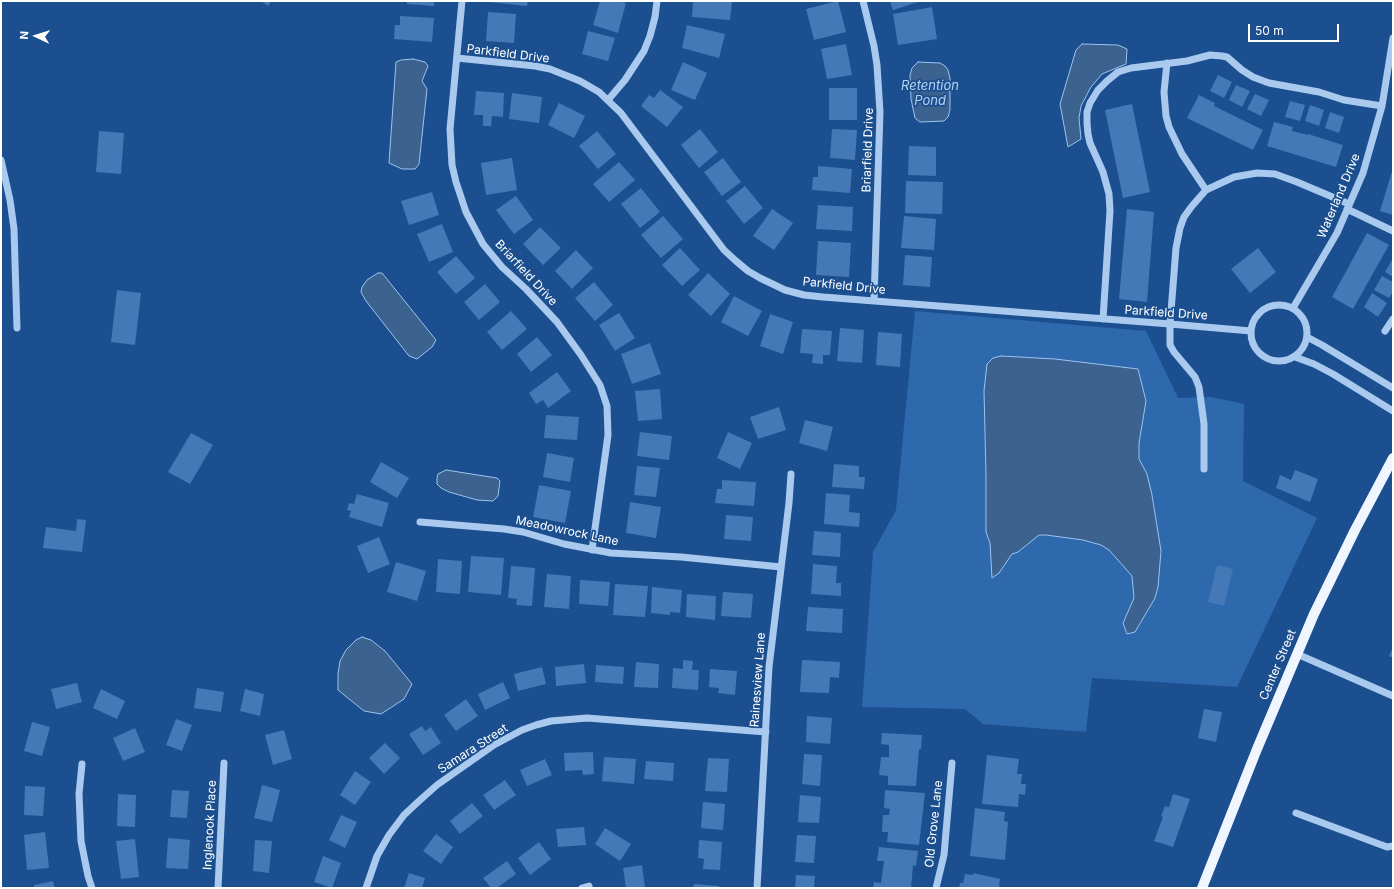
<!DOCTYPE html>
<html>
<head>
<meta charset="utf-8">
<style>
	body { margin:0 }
	#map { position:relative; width:1394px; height:889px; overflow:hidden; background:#1b4f8f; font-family:Inter,sans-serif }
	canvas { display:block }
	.frame { position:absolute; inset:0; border:2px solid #fff; pointer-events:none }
	.north { position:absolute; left:16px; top:16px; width:40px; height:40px; -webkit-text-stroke:3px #1b4f8f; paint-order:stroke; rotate:274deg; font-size:11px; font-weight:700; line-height:16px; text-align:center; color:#fff }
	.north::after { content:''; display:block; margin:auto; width:14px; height:18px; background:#fff; clip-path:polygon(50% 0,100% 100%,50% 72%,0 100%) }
	.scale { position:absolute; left:1248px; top:24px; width:91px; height:18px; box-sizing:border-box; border:2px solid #fff; border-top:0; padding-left:5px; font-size:12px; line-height:14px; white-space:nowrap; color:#fff; -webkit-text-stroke:3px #1b4f8f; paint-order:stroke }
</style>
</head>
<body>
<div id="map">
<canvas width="1394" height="889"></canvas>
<div class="frame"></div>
<div class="north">N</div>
<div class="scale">50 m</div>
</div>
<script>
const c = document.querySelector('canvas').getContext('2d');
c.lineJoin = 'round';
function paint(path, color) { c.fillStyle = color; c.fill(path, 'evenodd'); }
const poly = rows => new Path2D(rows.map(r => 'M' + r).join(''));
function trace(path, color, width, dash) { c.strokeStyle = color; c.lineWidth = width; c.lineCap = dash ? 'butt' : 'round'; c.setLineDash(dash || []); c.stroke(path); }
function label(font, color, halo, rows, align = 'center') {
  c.font = font + ' Inter,sans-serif'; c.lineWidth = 3.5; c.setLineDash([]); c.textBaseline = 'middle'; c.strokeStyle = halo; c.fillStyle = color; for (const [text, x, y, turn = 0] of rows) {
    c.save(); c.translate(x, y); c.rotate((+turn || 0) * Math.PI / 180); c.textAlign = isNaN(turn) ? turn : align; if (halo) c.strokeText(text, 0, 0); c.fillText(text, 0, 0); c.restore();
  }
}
paint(poly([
	[915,311,1146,331,1178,398,1211,397,1244,404,1243,481,1317,518,1237,687,1092,678,1086,732,983,724,965,709,862,707,873,552,896,510]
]), '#2e69ad');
const water = poly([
	[1082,44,1118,45,1127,49,1126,64,1102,74,1091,87,1081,106,1079,118,1081,139,1068,147,1060,104,1076,50,1082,44],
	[413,59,425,62,428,66,422,81,427,89,419,164,415,169,402,169,389,163,396,62,401,60,413,59],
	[918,62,940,63,945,66,948,70,950,78,950,110,948,117,944,121,920,122,915,118,911,99,910,75,912,68,918,62],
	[378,273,382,273,436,340,432,347,417,359,409,356,366,301,361,292,362,287,367,280,378,273],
	[1001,356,1055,359,1138,369,1146,401,1139,443,1139,459,1147,474,1152,495,1161,551,1158,587,1155,598,1135,632,1127,634,1123,623,1134,598,1132,576,1109,550,1101,545,1083,540,1046,535,1039,535,1018,552,1012,554,999,573,992,578,990,543,986,532,986,475,984,391,987,364,993,358,1001,356],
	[446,470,497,478,500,481,498,496,493,501,477,500,449,492,441,488,437,484,437,478,438,474,446,470],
	[362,637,371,640,385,651,412,684,404,699,381,714,364,711,338,690,338,674,340,661,346,650,356,640,362,637]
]);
paint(water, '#3c6290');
trace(water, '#9cc4f0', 1);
paint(poly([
	[261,1,271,1,268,6],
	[407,1,434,1,434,6,407,4],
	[489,1,528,1,527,6,489,2],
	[600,1,619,1,626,3,618,33,593,25],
	[693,1,732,1,730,20,692,17],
	[838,1,846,32,814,40,806,9],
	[890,1,921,1,893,10],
	[932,7,937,39,898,45,893,14],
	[488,12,516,14,514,43,486,41],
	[400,16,434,18,432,42,394,39,395,25,400,25],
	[687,25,725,34,719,58,682,48],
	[588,31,615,38,608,61,582,54],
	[846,44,852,75,827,79,821,49],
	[683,62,707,73,695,100,671,90],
	[1218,75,1232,82,1224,98,1210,91],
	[1236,85,1250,91,1242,107,1229,100],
	[829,88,857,88,857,120,829,120],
	[660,90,683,107,667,127,641,106,649,95,654,98],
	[476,91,504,93,503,117,492,116,491,126,483,126,483,115,474,115],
	[512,93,542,97,539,123,509,119],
	[1255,94,1269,100,1261,116,1247,109],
	[1199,95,1215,103,1214,106,1263,130,1253,150,1187,118],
	[1290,101,1305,105,1300,121,1285,117],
	[559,103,585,116,574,138,548,125],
	[1132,104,1150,192,1123,198,1105,110],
	[1310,105,1324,110,1319,126,1305,121],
	[1330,112,1344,117,1339,133,1325,128],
	[1274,122,1293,127,1292,131,1308,135,1308,134,1343,145,1336,167,1267,146],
	[700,129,718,152,699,168,681,145],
	[832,129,857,130,855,160,830,158],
	[99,131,124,133,121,174,96,172],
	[597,131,616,154,598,169,579,146],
	[909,146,936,147,936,176,908,175],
	[512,158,517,190,486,195,481,163],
	[723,158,741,182,722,196,704,172],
	[619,162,635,180,609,202,593,184],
	[818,166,852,169,850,193,812,190,813,177,818,177],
	[1393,168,1393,215,1380,211],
	[906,181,943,182,942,214,905,213],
	[745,186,763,208,744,224,726,201],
	[641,188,660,212,640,228,621,204],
	[432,192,439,215,409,225,401,201],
	[516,196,533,220,514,234,496,210],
	[818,205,853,207,852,231,816,229],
	[772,209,793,223,774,250,753,236],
	[1127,209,1154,212,1147,302,1119,299],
	[663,216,683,239,661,258,641,235],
	[904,216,936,219,934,250,901,248],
	[442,224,453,252,429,262,417,234],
	[540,227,561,248,543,265,523,244],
	[1367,233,1389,245,1353,309,1332,297],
	[818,241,851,243,849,277,816,275],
	[680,248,700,270,682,286,662,265],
	[1258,248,1276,272,1250,293,1231,269],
	[576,250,593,268,572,289,555,271],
	[905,255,932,257,930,287,903,285],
	[456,256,475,278,456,294,437,272],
	[1393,258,1393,277,1385,272],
	[708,273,730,294,711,316,688,295],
	[1382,276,1393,282,1393,292,1389,298,1374,290],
	[594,282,613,305,595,321,575,298],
	[485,284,500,302,479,320,464,302],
	[117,290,141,293,135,345,111,342],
	[1372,293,1387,303,1378,317,1364,307],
	[734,296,762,311,748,336,721,322],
	[511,311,527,329,502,350,487,332],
	[619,313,635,338,615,351,599,325],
	[770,314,793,322,783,354,760,346],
	[840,328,864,330,862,363,837,361],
	[802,329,832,331,830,355,823,355,823,364,812,363,813,354,800,353],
	[878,332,902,334,900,367,876,365],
	[537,337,552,355,531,372,517,354],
	[650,343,661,374,632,384,621,354],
	[557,372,571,391,548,408,543,400,536,404,529,393],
	[660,389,662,419,638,421,635,391],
	[779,407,786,430,758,439,750,417],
	[546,415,579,417,577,440,544,438],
	[805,420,833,427,827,451,799,443],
	[640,432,672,436,669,460,637,456],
	[728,432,752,443,740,469,717,458],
	[191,433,213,445,190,484,168,472],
	[547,453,574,458,570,482,543,477],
	[381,462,409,478,397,498,370,482],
	[834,464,859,466,859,477,865,477,864,489,832,487],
	[637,466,660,468,656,497,634,495],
	[1295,470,1318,479,1310,502,1276,488,1280,475,1291,480],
	[722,480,756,482,754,506,715,503,717,489,722,489],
	[539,485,571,491,565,523,533,517],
	[826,493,850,495,849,512,860,513,859,527,824,524],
	[357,494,389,503,382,527,349,517,351,511,347,510,349,503,354,504],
	[630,502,661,507,656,538,626,533],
	[726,515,753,517,751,541,724,539],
	[77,519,86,520,82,552,43,548,46,527,76,531],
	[814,531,841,533,840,557,812,555],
	[379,537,390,564,368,573,357,546],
	[471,556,504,558,501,595,468,592],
	[438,559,462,561,460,594,436,592],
	[396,562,426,571,417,601,387,592],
	[813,564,837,566,836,583,841,583,841,596,811,594],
	[1217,565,1233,569,1224,606,1208,602],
	[511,566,535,568,532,606,516,605,517,599,508,598],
	[547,574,571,576,569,609,544,607],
	[580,580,610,582,608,606,579,604],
	[615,584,648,586,645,617,613,615],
	[652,587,682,590,680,613,670,612,670,615,651,613],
	[723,592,753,594,751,618,721,616],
	[687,594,716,596,715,620,686,617],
	[808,607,843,609,842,633,806,631],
	[1393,647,1393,658,1389,656],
	[683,660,693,661,692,670,699,670,698,690,672,688,673,668,683,669],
	[802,660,840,662,839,678,830,677,829,693,800,692],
	[636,662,659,664,658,688,634,687],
	[584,664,586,683,556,686,555,667],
	[596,665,624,667,623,684,595,682],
	[542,667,546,684,518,691,514,674],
	[710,669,737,671,735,695,718,693,719,688,709,687],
	[503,682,510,698,485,710,478,694],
	[77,683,82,702,56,709,51,689],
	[197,688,224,692,221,712,194,708],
	[101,689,125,701,117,719,93,708],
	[245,689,264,694,260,716,240,711],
	[466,699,478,716,456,731,444,715],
	[1204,709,1222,712,1216,742,1198,738],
	[807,716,832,718,830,744,806,742],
	[176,719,192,725,182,751,166,745],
	[32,722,50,727,42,756,24,751],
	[422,726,425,731,431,727,441,743,423,755,409,734],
	[135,728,145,752,123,761,113,738],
	[284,730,292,759,273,765,265,735],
	[882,733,922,735,921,749,919,749,916,786,888,785,888,776,879,775,881,757,889,757,889,745,881,744],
	[385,743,400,758,384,774,369,758],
	[593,752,594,774,583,775,582,770,565,771,564,753],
	[804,754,822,755,820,786,802,784],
	[987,755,1019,759,1017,774,1022,774,1021,784,1026,784,1025,795,1019,794,1018,807,982,804],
	[604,757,636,759,634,784,602,781],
	[708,758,729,759,727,792,705,791],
	[545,759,552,775,527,786,520,770],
	[646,761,674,763,673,781,644,779],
	[355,771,371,782,355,805,340,795],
	[505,780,516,795,494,810,483,795],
	[262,785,280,790,272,822,254,818],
	[25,786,45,787,43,816,24,815],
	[172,790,189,791,187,818,170,817],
	[885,790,925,793,919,845,887,842,888,832,882,832,883,815,889,815,890,809,884,808],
	[118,794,136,795,135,827,117,826],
	[1173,794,1190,799,1173,847,1154,841,1163,817,1161,816,1165,806,1169,807],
	[800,795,821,797,819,823,798,822],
	[703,802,725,804,723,830,701,828],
	[472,803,483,816,460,834,450,821],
	[975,808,1005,812,1004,821,1008,822,1005,860,970,856],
	[341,815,357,822,345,848,329,840],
	[584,827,586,845,558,847,556,829],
	[605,828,631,844,620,861,595,844],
	[45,832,49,868,27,870,24,835],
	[436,834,453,847,441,864,423,851],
	[797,835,816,836,814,863,795,862],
	[168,838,190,840,188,869,166,868],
	[135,839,139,877,121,879,116,841],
	[255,840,272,841,269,873,253,871],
	[699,840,722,842,720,870,703,869,704,859,698,858],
	[539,842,551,859,530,875,518,858],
	[879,847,918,851,916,866,913,865,911,888,873,888,874,882,881,883,884,861,877,861],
	[323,856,341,863,332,888,314,882],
	[507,861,516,874,497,888,491,888,483,878],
	[642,865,645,888,626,888,623,868],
	[409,873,425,878,422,888,404,888],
	[973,873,1000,879,999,888,994,887,994,888,959,888,960,883,963,883,965,874,973,875],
	[796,875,815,876,814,888,795,888],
	[53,881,55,888,34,888,34,885],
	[694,884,719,886,719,888,693,888]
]), '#4478b7');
trace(poly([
	[462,1,450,129,452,165,456,182,466,212,483,244,502,267,526,289,557,322,581,355,600,385,607,406,608,435,592,550],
	[863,1,874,46,877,65,880,112,874,301],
	[457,58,535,66,550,69,580,81,599,92,621,113,724,250,736,261,748,271,760,278,785,290,804,295,823,297,1170,324,1251,331],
	[1167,63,1164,92,1166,116,1169,127,1182,154,1206,190],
	[608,100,625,80,644,51,650,36,655,17,657,1],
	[1,160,10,200,14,229,17,328],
	[1347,209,1393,231],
	'1251 333a28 28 0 1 1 56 0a28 28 0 1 1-56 0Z',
	[1293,308,1337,233,1363,173,1382,106,1393,38],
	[1103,319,1110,211,1109,194,1103,172,1090,143,1088,134,1087,123,1087,112,1090,103,1098,90,1107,81,1118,72,1131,68,1187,61,1210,55,1222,56,1227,57,1242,70,1253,77,1269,83,1319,92,1344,100,1382,106],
	[1385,331,1393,319],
	[1307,337,1322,345,1393,388],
	[1295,357,1314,364,1333,374,1393,411],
	[1204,469,1204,424,1199,387,1195,377,1174,352,1170,345,1170,324,1176,248,1180,228,1184,217,1192,206,1206,190,1234,177,1257,173,1275,174,1297,182,1349,204],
	[420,522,504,529,523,532,564,544,611,553,681,557,781,567],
	[1297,654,1393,696],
	[82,764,79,794,81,841,88,876,92,888],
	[1296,813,1387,847,1393,846],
	[218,888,224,763],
	[366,888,377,856,389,835,404,815,419,801,437,785,494,745,522,730,536,725,551,721,587,718,766,732],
	[582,888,589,886],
	[757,888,769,667,789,503,791,474],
	[936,888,944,855,952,763]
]), '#a9c9ee', 7);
trace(poly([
	[1202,888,1257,749,1314,614,1355,530,1393,458]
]), '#f0f6ff', 10);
label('12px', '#fff', '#1b4f8f', [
	["Parkfield Drive",508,54,7],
	["Briarfield Drive",868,150,-88],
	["Waterland Drive",1339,196,-67],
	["Briarfield Drive",526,273,47],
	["Parkfield Drive",844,286,6],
	["Parkfield Drive",1166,313,4],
	["Meadowrock Lane",567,531,12],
	["Center Street",1278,665,-67],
	["Rainesview Lane",758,680,-86],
	["Samara Street",473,749,-33],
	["Old Grove Lane",934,824,-84],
	["Inglenook Place",210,825,-87]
]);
label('italic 13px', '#b5d3f5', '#1b4f8f', [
	["Retention",930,86],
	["Pond",930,101]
]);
</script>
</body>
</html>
